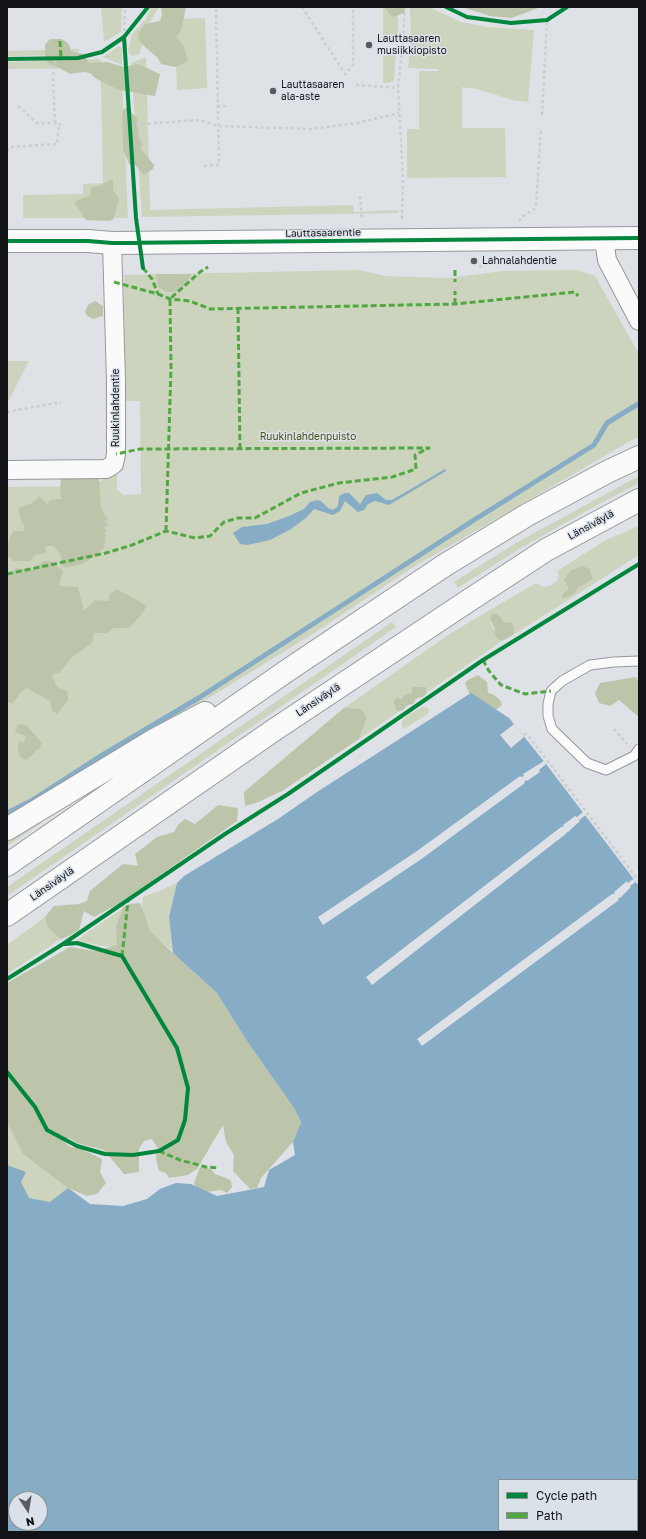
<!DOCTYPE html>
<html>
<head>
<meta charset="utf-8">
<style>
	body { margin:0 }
	#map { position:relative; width:646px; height:1539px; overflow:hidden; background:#dee1e6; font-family:"Golos Text",sans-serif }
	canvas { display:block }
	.frame { position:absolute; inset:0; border:8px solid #111316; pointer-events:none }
	.legend { position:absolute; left:498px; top:1479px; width:140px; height:52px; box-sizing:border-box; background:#dae1e9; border:1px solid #8a8f95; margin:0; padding:5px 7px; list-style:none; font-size:12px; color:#111316 }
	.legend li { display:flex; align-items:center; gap:8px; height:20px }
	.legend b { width:20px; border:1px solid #8a8f95 }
	.north { position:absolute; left:8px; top:1491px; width:40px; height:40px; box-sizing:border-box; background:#dae1e9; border:1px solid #8a8f95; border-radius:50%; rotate:168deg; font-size:11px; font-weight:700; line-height:16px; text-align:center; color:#111316 }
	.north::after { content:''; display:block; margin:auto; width:14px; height:18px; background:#595b5f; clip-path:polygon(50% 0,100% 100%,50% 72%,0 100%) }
</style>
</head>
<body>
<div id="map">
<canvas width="646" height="1539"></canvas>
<div class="frame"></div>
<ul class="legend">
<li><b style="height:5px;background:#00873e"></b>Cycle path</li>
<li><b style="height:5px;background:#51a842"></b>Path</li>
</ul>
<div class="north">N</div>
</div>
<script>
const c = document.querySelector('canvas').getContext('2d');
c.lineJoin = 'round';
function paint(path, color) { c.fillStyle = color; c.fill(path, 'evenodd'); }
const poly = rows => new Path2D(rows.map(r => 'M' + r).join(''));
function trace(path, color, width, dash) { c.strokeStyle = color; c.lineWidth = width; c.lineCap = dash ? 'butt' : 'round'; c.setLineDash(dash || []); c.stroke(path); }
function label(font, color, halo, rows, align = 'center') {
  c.font = font + ' "Golos Text",sans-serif'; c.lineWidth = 3; c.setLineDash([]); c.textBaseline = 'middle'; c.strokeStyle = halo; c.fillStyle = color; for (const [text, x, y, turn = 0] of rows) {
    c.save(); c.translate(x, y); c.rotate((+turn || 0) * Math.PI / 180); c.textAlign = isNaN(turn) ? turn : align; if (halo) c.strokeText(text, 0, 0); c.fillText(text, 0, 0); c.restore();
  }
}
paint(poly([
	[101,7,122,7,121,32,104,42],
	[152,7,159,7,150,22,139,54,132,56,128,52,132,34,145,20],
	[383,7,398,7,398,37,383,37],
	[410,7,429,7,461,22,487,27,534,30,528,102,513,100,477,89,462,87,462,128,505,128,506,177,407,178,407,129,419,129,419,71,439,71,438,69,408,68,411,36],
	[205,18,207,88,177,90,175,19],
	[119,46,122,48,122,65,103,57],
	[80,49,76,55,7,56,7,51],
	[383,49,396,51,394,80,392,82,383,83],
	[146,57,150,210,353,205,354,212,398,210,397,213,142,217,131,63],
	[99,59,122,80,128,218,23,218,23,195,83,194,83,184,103,183,101,86,99,68,7,69,7,62],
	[359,270,386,276,448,278,503,271,577,270,595,276,639,354,639,436,415,566,311,635,71,783,7,819,7,487,94,486,117,470,117,490,124,495,141,494,140,401,125,401,124,275],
	[7,361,29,361,7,404],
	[639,476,639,483,597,505,519,549,458,588,454,582,516,543],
	[639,526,639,532,637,532,639,537,639,555,513,635,514,630,503,622,501,617,497,614,492,614,491,623,498,639,502,641,359,739,367,718,344,708,451,633,536,583,543,587,550,586,557,581,559,576,557,571,606,540],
	[392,622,396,627,7,896,7,887],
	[423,707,428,708,429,713,404,729,402,726,402,721,410,714],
	[42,820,40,824,7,846,7,838],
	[177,883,169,917,172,950,148,931,141,914,143,897,157,892],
	[124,908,119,949,77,941,89,931],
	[45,917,48,928,61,939,7,974,7,945],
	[7,1122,23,1154,90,1204,65,1227,7,1199]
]), '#ccd4bd');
paint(poly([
	[161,7,186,7,181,31,176,37,183,45,188,61,176,67,161,64,158,58,146,48,138,39,139,32,145,24,160,21,162,14],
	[385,7,406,7,404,13,393,17,389,14],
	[462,7,541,7,511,18,490,16],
	[50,39,62,39,69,44,71,51,83,54,89,63,107,62,124,67,138,64,160,74,155,96,119,90,95,78,90,73,83,72,70,74,54,65,50,65,46,60,45,45],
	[126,107,137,118,139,138,142,143,141,149,154,165,153,169,144,175,135,165,129,164,123,150,122,112],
	[110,180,113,181,113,190,119,199,113,220,108,221,86,220,74,202,90,195,92,187,100,186],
	[156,274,191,274,187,283,177,291,173,292,167,292,158,287],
	[95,301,103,306,103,316,93,319,87,316,85,312,88,305],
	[91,472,99,479,101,508,108,520,104,548,93,557,84,563,65,568,62,566,61,556,54,546,46,546,45,553,36,555,29,561,14,561,7,555,8,543,13,531,24,531,24,525,20,518,19,508,30,504,39,497,43,499,47,505,50,500,61,499,60,488,61,478],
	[44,561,51,561,63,571,59,586,78,587,84,611,95,600,109,601,110,594,117,589,147,606,141,615,129,628,114,628,106,633,94,633,92,643,72,657,59,673,51,675,57,687,67,691,68,700,57,714,52,711,50,701,27,688,22,691,13,703,7,702,7,573,11,576,16,568,32,570],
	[583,566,589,569,593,579,578,588,575,593,570,596,561,599,564,592,569,589,564,580,571,570],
	[492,614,497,614,501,617,503,622,512,623,514,630,513,635,502,641,498,639,494,633,495,629,490,618],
	[478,675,487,682,488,693,494,695,500,700,502,705,493,712,470,695,465,683,468,680],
	[636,677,639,683,639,717,619,700,610,706,599,703,595,693,600,683],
	[413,687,426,687,426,694,423,697,416,698,413,704,407,705,403,710,397,711,393,701,396,698,401,699,406,694,411,694],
	[344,708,361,709,367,718,359,739,282,791,256,803,245,806,244,792],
	[20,724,27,726,42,743,39,749,35,751,34,754,26,760,20,756,18,750,18,746,20,742,24,743,26,736,15,732,17,726],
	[218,805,238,808,237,821,119,904,123,907,130,904,140,903,150,931,173,953,217,993,247,1041,294,1108,301,1122,293,1142,261,1178,257,1188,250,1189,233,1171,234,1155,226,1142,223,1125,197,1169,188,1175,169,1178,166,1173,159,1171,156,1159,157,1147,152,1139,144,1141,139,1149,139,1172,124,1174,104,1150,77,1143,69,1138,64,1141,70,1147,79,1148,102,1159,100,1172,106,1183,97,1194,87,1196,68,1188,23,1154,7,1122,7,983,70,947,96,951,117,945,116,927,123,907,118,904,94,917,84,911,79,930,71,935,61,939,48,928,45,917,54,906,79,904,87,901,90,891,123,864,138,866,135,854,157,837,174,832,178,825,185,819,195,824],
	[200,1167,211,1169,215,1174,226,1178,231,1181,232,1187,227,1193,221,1190,198,1193,194,1183]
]), '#bcc4a9');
paint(poly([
	[445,469,446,471,389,505,375,501,368,504,364,510,358,512,345,501,340,511,333,515,314,509,306,518,291,529,270,540,247,545,240,544,233,533,242,527,267,524,289,516,304,509,310,502,317,500,321,501,328,508,333,510,338,506,339,496,345,493,349,493,360,504,366,495,377,493,386,500,392,500],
	[471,693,509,718,546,764,639,886,639,1532,7,1532,7,1165,26,1172,21,1182,29,1198,50,1202,68,1188,90,1204,123,1206,147,1199,160,1189,176,1183,191,1184,217,1196,264,1187,269,1170,295,1155,293,1142,301,1122,294,1108,247,1041,217,993,173,953,169,917,177,883,184,876,278,819,317,792],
	[499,1480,637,1480,637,1530,499,1530],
	[16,1499,40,1499,40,1523,16,1523]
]), '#86acc6');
paint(poly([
	[514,724,524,737,511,748,500,735],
	[544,761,546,764,539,770,540,772,527,781,526,780,524,782,525,783,420,860,323,925,318,917,417,851,520,776,521,777,524,776,523,774],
	[583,812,586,815,579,820,580,821,568,832,566,832,567,833,372,985,366,977,561,827,562,827,564,826,563,825,575,816,577,817],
	[633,879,636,882,630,886,631,887,620,898,618,898,619,900,422,1046,417,1039,612,894,614,894,615,893,614,892,627,881,628,883]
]), '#dee1e6');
trace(poly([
	[7,813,31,801,99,757,197,699,474,520,594,445,607,423,638,404]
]), '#86acc6', 5);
const service = poly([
	[639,661,614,662,590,665,562,681,551,691,548,704,548,716,552,729,587,763,606,770,634,756,639,749]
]);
const minor = poly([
	[604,239,607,260,639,321],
	[7,470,106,469,114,464,116,454,116,381,112,243]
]);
const secondary = poly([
	[7,241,88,241,112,243,639,238]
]);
const motorway = poly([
	[7,829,156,739,205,713],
	[7,865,291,668,445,565,527,515,607,472,639,457],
	[7,915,274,730,468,601,546,550,639,500]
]);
trace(service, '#96989c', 11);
trace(minor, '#96989c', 20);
trace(secondary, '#96989c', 24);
trace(motorway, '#96989c', 24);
trace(poly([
	[302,7,345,74,353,65,353,7],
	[124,37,125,7],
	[383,42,403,41],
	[356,85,398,88],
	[18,106,37,123,55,123,61,125],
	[217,106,228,106],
	[542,115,547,20],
	[55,123,53,77,56,58],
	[130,125,199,120,218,126,311,129,357,123,399,113],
	[7,151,10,147,57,144,59,124],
	[204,166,219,165,216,7],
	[360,196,362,220],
	[402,219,403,177,398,88,403,41,405,7],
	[520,221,520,218,536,208,541,128],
	[480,265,481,271],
	[455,291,455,282],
	[7,412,61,402],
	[106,553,106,486],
	[614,729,627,744],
	[524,734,527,734,639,881]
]), '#cbcdce', 2.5, [3, 3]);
trace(service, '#fafafb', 9);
trace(minor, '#fafafb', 18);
trace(secondary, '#fafafb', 22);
trace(motorway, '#fafafb', 22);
trace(poly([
	[60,41,61,58],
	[143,268,152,279,158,294],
	[455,270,455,282],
	[114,282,158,294,170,299,190,301,210,309,455,304,575,292,578,296],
	[455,304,455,291],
	[238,308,240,450],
	[166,531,171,368,170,299,200,272,208,267],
	[7,574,106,553,132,545,166,531,195,538,210,536,224,522,238,518,255,518,301,493,339,483,392,477,416,469,415,455,429,448,140,449,116,454],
	[483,660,489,671,501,685,525,694,551,691],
	[122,956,128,901],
	[159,1151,180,1160,206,1167,219,1168]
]), '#51a842', 3, [6, 3]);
trace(poly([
	[446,7,467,17,511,23,547,20,567,7],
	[124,37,136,218,143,268],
	[7,59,78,58,102,52,124,37,148,7],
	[7,241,88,241,112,243,639,238],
	[7,979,63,944,225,834,288,794,483,660,639,564],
	[7,1072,35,1107,47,1130,77,1146,105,1154,133,1155,159,1151,178,1140,185,1120,188,1088,177,1048,122,956,77,943,65,944]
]), '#00873e', 4);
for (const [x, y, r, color] of [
	[369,45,4,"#595b5f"],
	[273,91,4,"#595b5f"],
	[474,261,4,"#595b5f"]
]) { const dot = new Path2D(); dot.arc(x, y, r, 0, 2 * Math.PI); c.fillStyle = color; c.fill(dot); trace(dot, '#dae1e9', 1.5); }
label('10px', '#111316', '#dae1e9', [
	["Lauttasaaren",377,39],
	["musiikkiopisto",377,51],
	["Lauttasaaren",281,85],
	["ala-aste",281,97],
	["Lahnalahdentie",482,261]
], 'left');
label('10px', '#111316', '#dae1e9', [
	["Lauttasaarentie",323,233,-1],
	["Ruukinlahdentie",116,408,-90],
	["Länsiväylä",591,525,-29],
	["Länsiväylä",318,700,-34],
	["Länsiväylä",52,884,-35]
]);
label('10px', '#485317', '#dae1e9', [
	["Ruukinlahdenpuisto",308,437]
]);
</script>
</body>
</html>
